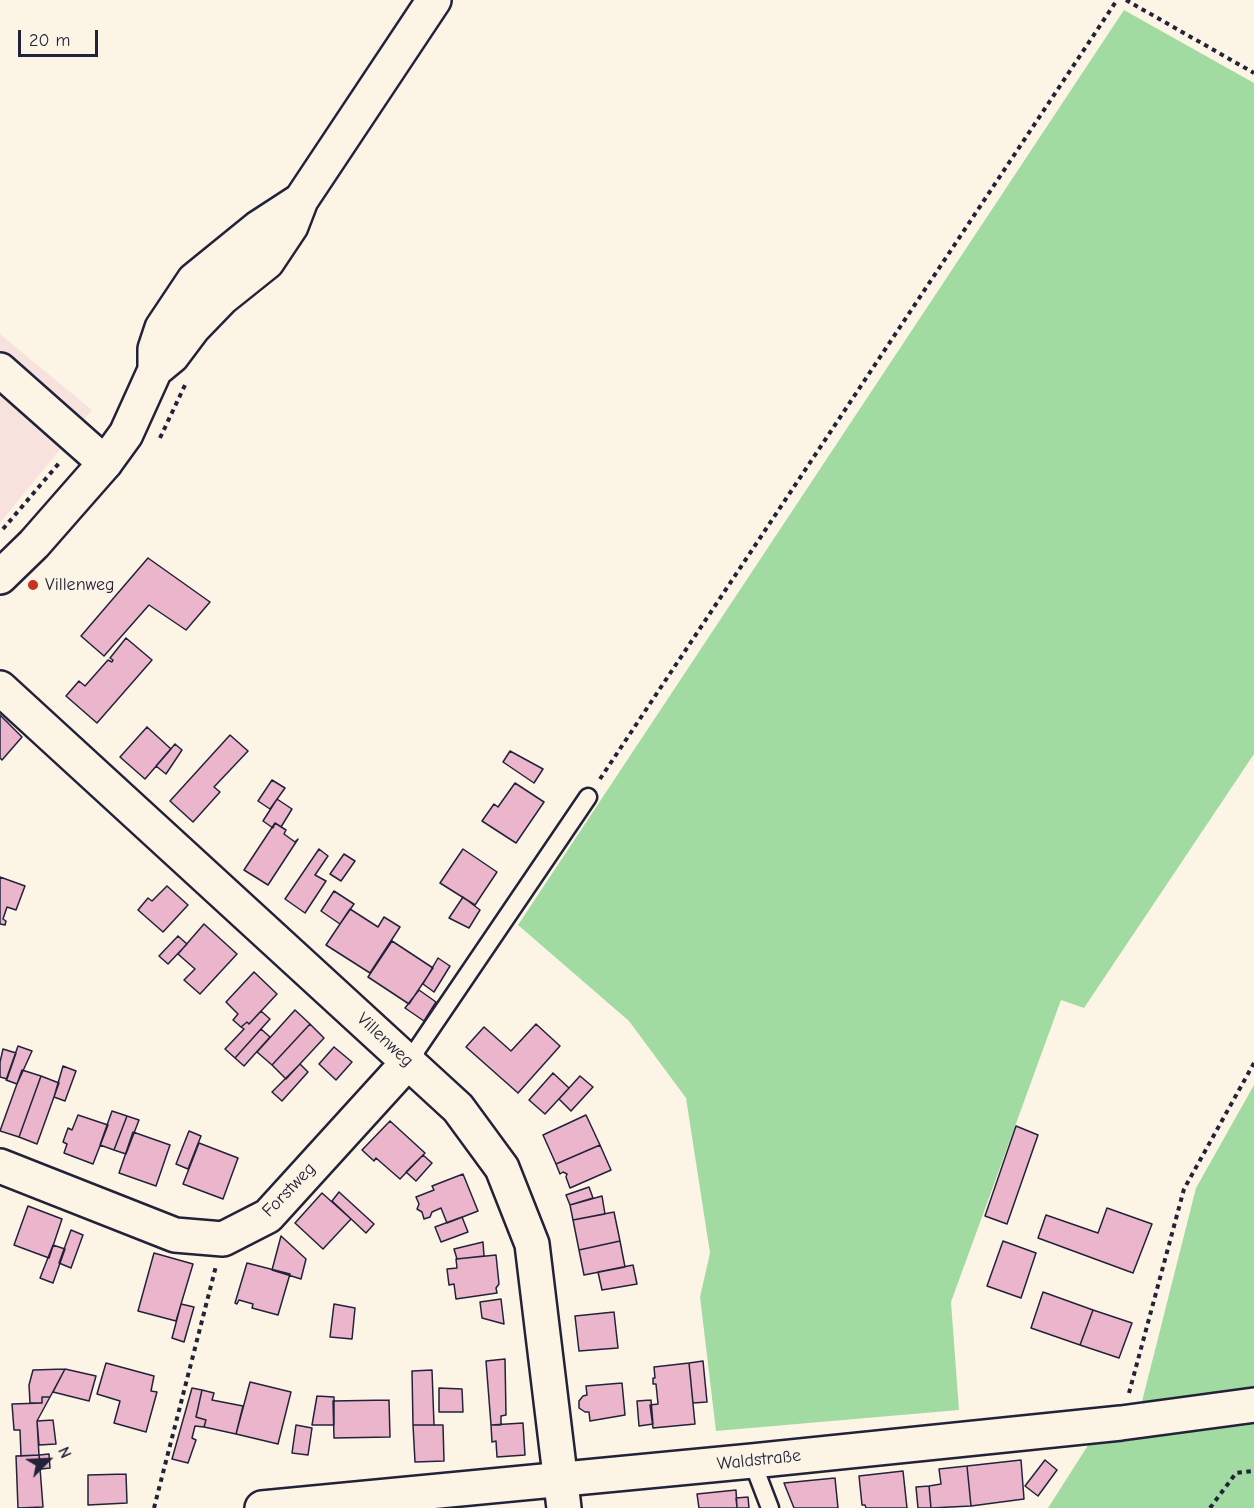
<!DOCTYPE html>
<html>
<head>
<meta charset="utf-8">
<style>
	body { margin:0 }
	#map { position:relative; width:1254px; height:1508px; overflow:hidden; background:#fcf5e5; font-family:"Comic Neue",sans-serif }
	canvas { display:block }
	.north { position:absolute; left:18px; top:1430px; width:60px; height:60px; -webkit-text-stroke:4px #fcf5e5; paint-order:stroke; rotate:66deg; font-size:16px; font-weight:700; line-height:24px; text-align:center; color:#22223b }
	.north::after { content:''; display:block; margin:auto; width:21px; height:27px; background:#22223b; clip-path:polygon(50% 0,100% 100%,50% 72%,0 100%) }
	.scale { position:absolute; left:18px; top:30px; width:80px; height:27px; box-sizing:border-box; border:3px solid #22223b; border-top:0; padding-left:8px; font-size:18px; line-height:21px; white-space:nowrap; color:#22223b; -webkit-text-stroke:4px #fcf5e5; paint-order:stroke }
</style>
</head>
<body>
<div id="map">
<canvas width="1254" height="1508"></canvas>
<div class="north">N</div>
<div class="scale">20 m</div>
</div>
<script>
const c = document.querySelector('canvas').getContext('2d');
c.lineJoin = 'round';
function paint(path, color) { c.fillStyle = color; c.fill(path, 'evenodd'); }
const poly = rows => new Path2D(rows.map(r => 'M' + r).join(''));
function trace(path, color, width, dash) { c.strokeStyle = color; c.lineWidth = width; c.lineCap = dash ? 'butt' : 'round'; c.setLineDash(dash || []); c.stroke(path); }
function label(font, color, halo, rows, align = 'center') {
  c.font = font + ' "Comic Neue",sans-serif'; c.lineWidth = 4.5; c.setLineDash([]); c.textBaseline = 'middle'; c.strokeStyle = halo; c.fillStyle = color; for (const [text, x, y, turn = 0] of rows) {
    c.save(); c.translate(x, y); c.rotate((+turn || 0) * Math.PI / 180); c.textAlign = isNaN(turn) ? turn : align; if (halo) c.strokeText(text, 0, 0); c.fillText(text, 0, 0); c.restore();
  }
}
paint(poly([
	[0,334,92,410,0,523]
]), '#f7e2de');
paint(poly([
	[1124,10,1254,83,1254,754,1084,1008,1061,1000,951,1302,959,1410,716,1431,700,1297,710,1253,686,1098,629,1021,518,925],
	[1254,1085,1254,1508,1048,1508,1092,1439,1132,1441,1196,1188]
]), '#a2dba1');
const building = poly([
	[148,558,210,602,186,630,149,605,104,656,81,636,148,558],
	[126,638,152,660,97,723,66,696,79,681,85,686,108,660,112,662,113,660,110,658,126,638],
	[0,715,22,737,2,760,0,758,0,715],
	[147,727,171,749,145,779,120,757,147,727],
	[230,735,248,751,214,787,220,792,193,822,170,801,230,735],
	[175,744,182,750,166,774,156,766,175,744],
	[510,751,543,769,534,783,503,762,510,751],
	[272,780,285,788,270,809,258,801,272,780],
	[515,783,544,802,516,843,482,821,494,804,498,807,515,783],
	[277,799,292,809,281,827,275,823,273,828,263,821,277,799],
	[275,823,286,830,284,834,295,842,298,839,268,885,244,870,275,823],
	[319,849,328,856,315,875,326,881,305,913,285,899,319,849],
	[463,849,497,872,475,905,440,883,463,849],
	[344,854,355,861,341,881,330,874,344,854],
	[0,877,25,886,16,910,7,907,3,919,6,921,5,925,0,924,0,877],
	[167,886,188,905,163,932,138,910,148,898,152,901,167,886],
	[334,891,354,904,340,924,321,911,334,891],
	[463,897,480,910,469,928,449,918,463,897],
	[350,909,378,927,384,917,400,927,370,973,326,945,350,909],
	[204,924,237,954,200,994,184,980,195,969,178,954,204,924],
	[178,936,187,944,168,964,159,956,178,936],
	[392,941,433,968,409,1004,368,977,392,941],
	[438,958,450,966,434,992,423,984,438,958],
	[254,972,277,994,249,1024,247,1022,241,1027,233,1020,238,1014,226,1002,254,972],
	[419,990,436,1002,424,1021,405,1008,419,990],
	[295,1010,310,1024,272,1065,257,1052,295,1010],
	[261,1011,270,1019,235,1058,225,1049,244,1029,241,1027,247,1022,249,1024,261,1011],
	[310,1024,324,1038,286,1079,272,1065,310,1024],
	[536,1024,560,1046,518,1093,466,1047,484,1027,511,1051,536,1024],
	[261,1029,270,1037,244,1066,235,1058,261,1029],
	[18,1046,32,1051,17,1084,6,1080,18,1046],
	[334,1047,352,1062,336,1080,319,1064,334,1047],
	[3,1049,16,1053,7,1079,0,1077,0,1062,3,1049],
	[300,1064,308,1072,282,1101,272,1092,300,1064],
	[63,1066,76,1071,65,1101,54,1097,63,1066],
	[22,1070,41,1076,19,1137,0,1131,22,1070],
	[553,1073,569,1088,545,1114,529,1100,553,1073],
	[41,1076,59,1083,37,1144,19,1137,41,1076],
	[580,1076,593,1087,571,1111,559,1099,580,1076],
	[112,1111,127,1116,114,1150,100,1145,112,1111],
	[78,1115,108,1125,93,1164,64,1153,67,1144,63,1142,68,1128,72,1130,78,1115],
	[586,1115,600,1145,556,1164,543,1135,586,1115],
	[127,1116,139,1120,126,1154,114,1150,127,1116],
	[390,1121,425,1153,400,1179,376,1158,374,1161,362,1150,390,1121],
	[1016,1126,1038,1135,1007,1224,985,1216,1016,1126],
	[189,1131,201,1136,188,1169,176,1164,189,1131],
	[133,1132,170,1145,156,1186,119,1173,133,1132],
	[199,1143,238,1158,223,1199,183,1184,199,1143],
	[600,1145,611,1170,570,1188,566,1177,567,1174,563,1172,560,1174,556,1164,600,1145],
	[423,1155,432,1163,416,1181,406,1172,423,1155],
	[463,1174,478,1211,447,1223,441,1208,432,1212,430,1217,424,1219,422,1212,417,1209,419,1204,416,1197,434,1190,432,1186,463,1174],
	[589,1187,593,1198,570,1205,566,1195,589,1187],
	[339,1192,374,1224,366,1233,332,1201,339,1192],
	[322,1193,351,1219,323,1249,295,1223,322,1193],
	[602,1196,605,1214,573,1220,570,1205,602,1196],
	[28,1206,62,1219,49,1258,14,1245,28,1206],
	[1107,1208,1152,1224,1133,1273,1038,1238,1046,1215,1098,1233,1107,1208],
	[614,1212,620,1241,579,1250,573,1220,614,1212],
	[462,1217,468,1232,441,1242,435,1227,462,1217],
	[71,1230,83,1235,71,1268,59,1263,71,1230],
	[281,1236,306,1259,301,1279,272,1270,281,1236],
	[620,1241,625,1267,584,1275,579,1250,620,1241],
	[1003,1241,1036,1253,1021,1298,987,1286,1003,1241],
	[483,1242,484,1256,457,1259,454,1249,483,1242],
	[53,1245,65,1249,53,1283,40,1278,53,1245],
	[154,1253,193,1264,176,1321,138,1311,154,1253],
	[496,1255,499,1284,496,1288,497,1293,456,1299,454,1284,449,1285,447,1269,457,1268,456,1259,496,1255],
	[247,1263,290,1274,278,1315,252,1308,253,1304,239,1300,237,1304,235,1303,247,1263],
	[633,1265,637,1284,602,1290,598,1272,633,1265],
	[1043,1292,1093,1310,1080,1345,1031,1328,1043,1292],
	[501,1299,504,1324,482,1318,480,1302,501,1299],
	[181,1304,194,1307,184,1342,172,1338,181,1304],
	[334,1304,355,1308,352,1339,330,1337,334,1304],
	[1093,1310,1132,1323,1119,1358,1080,1345,1093,1310],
	[614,1312,618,1348,579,1351,575,1316,614,1312],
	[505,1359,506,1415,501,1416,501,1425,491,1425,486,1361,505,1359],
	[703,1361,707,1402,693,1403,689,1363,703,1361],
	[106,1363,154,1376,151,1391,157,1392,146,1432,114,1423,120,1401,97,1394,106,1363],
	[689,1363,695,1424,653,1428,650,1405,658,1404,656,1384,653,1384,653,1378,655,1378,654,1367,689,1363],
	[65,1369,96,1376,89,1401,53,1392,65,1369],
	[65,1369,50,1397,42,1397,42,1403,30,1403,29,1385,33,1370,65,1369],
	[432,1370,434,1425,413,1425,412,1371,432,1370],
	[250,1382,291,1392,278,1444,236,1434,250,1382],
	[622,1383,625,1415,590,1421,589,1412,585,1412,579,1408,579,1401,583,1396,587,1395,586,1386,622,1383],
	[192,1388,202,1390,196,1417,206,1420,204,1427,195,1426,192,1438,196,1440,188,1463,172,1459,192,1388],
	[439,1388,462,1389,463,1412,439,1412,439,1388],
	[202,1390,214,1393,212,1400,243,1406,236,1434,204,1427,206,1420,196,1417,202,1390],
	[317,1396,334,1397,334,1425,312,1425,317,1396],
	[42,1397,50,1397,37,1421,39,1455,21,1456,20,1430,14,1430,12,1404,42,1403,42,1397],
	[389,1400,390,1437,334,1438,333,1401,389,1400],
	[651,1400,653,1424,639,1426,637,1401,651,1400],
	[53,1420,56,1444,39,1445,37,1421,53,1420],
	[523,1423,525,1455,497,1457,496,1441,492,1442,491,1425,523,1423],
	[296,1425,312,1428,308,1455,292,1453,296,1425],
	[413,1425,443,1425,444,1461,415,1462,413,1425],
	[49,1454,50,1468,41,1469,39,1455,49,1454],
	[39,1455,43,1507,18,1508,16,1456,39,1455],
	[1021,1460,1024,1499,971,1506,967,1466,1021,1460],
	[1045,1460,1057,1470,1038,1496,1025,1486,1045,1460],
	[967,1466,971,1506,931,1508,929,1486,941,1484,939,1469,967,1466],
	[903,1471,907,1508,866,1508,865,1505,862,1505,859,1476,903,1471],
	[126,1474,127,1503,88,1505,88,1475,126,1474],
	[835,1478,838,1508,794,1508,784,1483,835,1478],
	[929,1486,931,1508,918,1508,916,1487,929,1486],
	[736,1490,737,1508,699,1508,697,1494,736,1490],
	[748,1497,749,1508,737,1508,736,1498,748,1497]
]);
paint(building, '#ebb5cc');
trace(building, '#22223b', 1.5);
const service = poly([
	[409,1061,588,797],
	[752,1461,770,1508]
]);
const minor = poly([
	[0,370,105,463],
	[0,688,458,1108,502,1168,532,1244,564,1508],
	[0,1166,175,1235,223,1239,268,1216,409,1061],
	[262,1508,752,1461,1121,1423,1254,1405]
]);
const secondary = poly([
	[155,370,172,356,193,328,222,298,267,262,291,226,301,200,434,0],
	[0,577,34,544,105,463,126,434,155,370,155,349,162,328,194,280,258,228,301,200]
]);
trace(service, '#22223b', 21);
trace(minor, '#22223b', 38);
trace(secondary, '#22223b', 38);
trace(poly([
	[1126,0,1254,73],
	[160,438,185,385],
	[3,529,60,462],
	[600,779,1117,0],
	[1129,1393,1184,1189,1254,1063],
	[154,1508,216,1266],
	[1210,1508,1236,1473,1254,1471]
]), '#22223b', 4, [4.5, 4.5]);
trace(service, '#fcf5e5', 16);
trace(minor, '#fcf5e5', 33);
trace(secondary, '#fcf5e5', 33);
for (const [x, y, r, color] of [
	[33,585,6,"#c8321e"]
]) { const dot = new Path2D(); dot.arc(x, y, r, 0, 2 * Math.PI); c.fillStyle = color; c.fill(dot); trace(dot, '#fcf5e5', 2); }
label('18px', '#22223b', '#fcf5e5', [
	["Villenweg",45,585]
], 'left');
label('18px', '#22223b', '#fcf5e5', [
	["Villenweg",385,1040,43],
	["Forstweg",289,1190,-46],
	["Waldstraße",759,1460,-6]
]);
</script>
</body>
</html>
